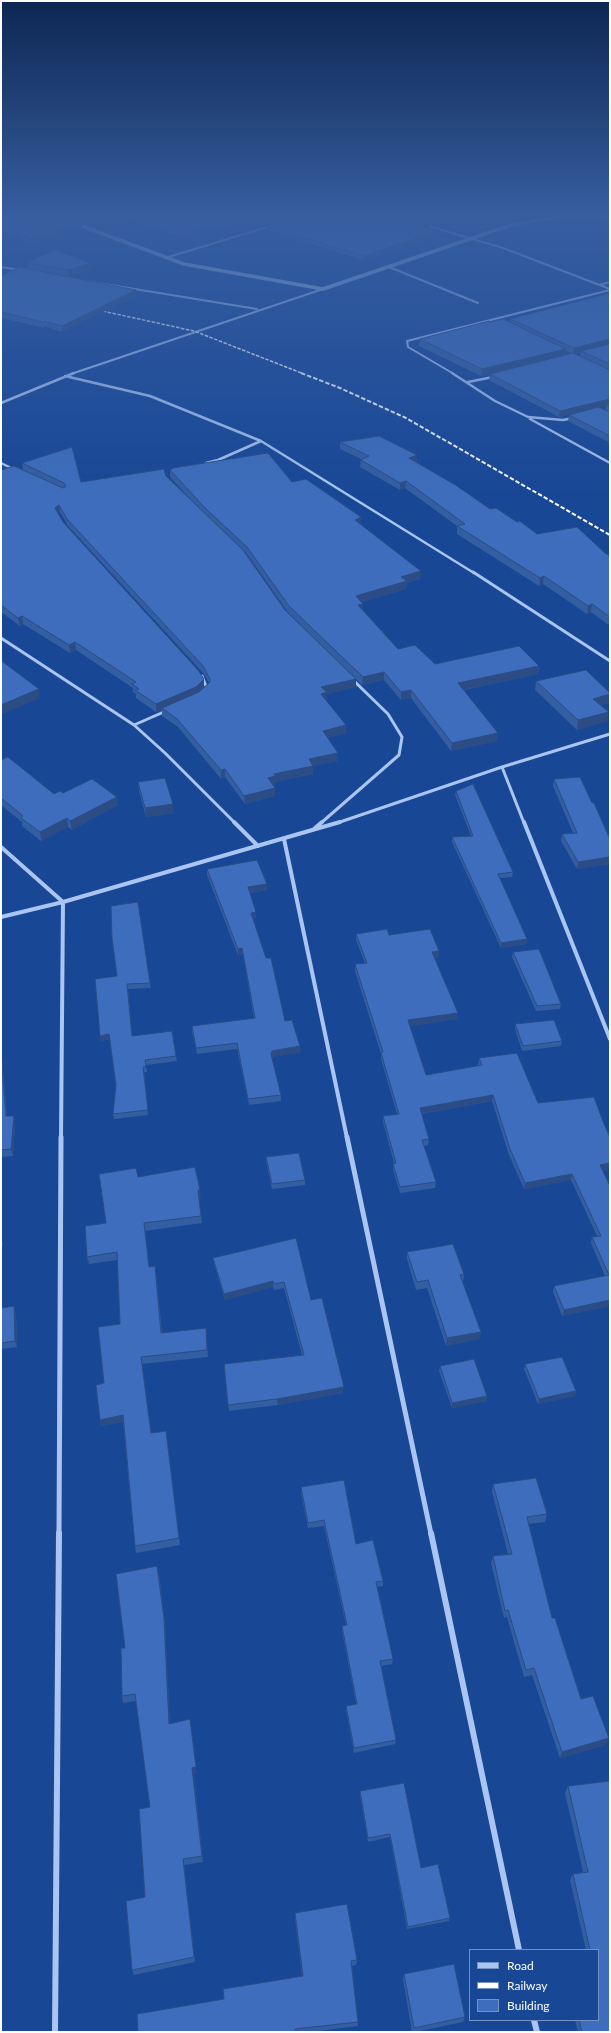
<!DOCTYPE html>
<html>
<head>
<meta charset="utf-8">
<style>
	body { margin:0 }
	#map { position:relative; width:611px; height:2033px; overflow:hidden; background:#184796; font-family:Lato,sans-serif }
	canvas { display:block }
	.frame { position:absolute; inset:0; border:2px solid #fff; pointer-events:none }
	.legend { position:absolute; left:469px; top:1949px; width:130px; height:72px; box-sizing:border-box; background:#184796; border:1px solid #7491c0; margin:0; padding:5px 7px; list-style:none; font-size:12px; color:#fff }
	.legend li { display:flex; align-items:center; gap:8px; height:20px }
	.legend b { width:20px; border:1px solid #7491c0 }
</style>
</head>
<body>
<div id="map">
<canvas width="611" height="2033"></canvas>
<div class="frame"></div>
<ul class="legend">
<li><b style="height:5px;background:#aac5f1"></b>Road</li>
<li><b style="height:5px;background:#fff"></b>Railway</li>
<li><b style="height:11px;background:#3d6dbc"></b>Building</li>
</ul>
</div>
<script>
const c = document.querySelector('canvas').getContext('2d');
c.lineJoin = 'round';
const poly = rows => new Path2D(rows.map(r => 'M' + r).join(''));
function trace(path, color, width, dash) { c.strokeStyle = color; c.lineWidth = width; c.lineCap = dash ? 'butt' : 'round'; c.setLineDash(dash || []); c.stroke(path); }
function paint(path, color) { c.fillStyle = color; c.fill(path, 'evenodd'); }
trace(poly([
	[425,225,503,248,610,289],
	[165,258,271,226],
	[1,267,21,270],
	[389,267,478,303],
	[92,282,257,309],
	[599,285,610,282],
	[71,374,323,289],
	[454,374,408,347,407,341,610,290]
]), '#aac5f1', 2);
trace(poly([
	[452,373,495,401,528,417,563,420,573,418],
	[65,376,150,396,261,441,474,573],
	[468,382,493,377],
	[1,403,74,373],
	[530,419,610,463],
	[1,463,13,469],
	[206,463,218,460,261,441]
]), '#aac5f1', 2.5);
trace(poly([
	[473,572,610,661],
	[1,638,134,725,165,753,235,823],
	[202,676,207,689],
	[134,725,166,711],
	[502,767,524,823],
	[321,823,399,755,402,737,388,714,353,680],
	[337,823,502,767,610,734]
]), '#aac5f1', 3);
trace(poly([
	[234,822,258,846],
	[524,822,610,1039],
	[314,829,322,822],
	[284,839,347,1138],
	[1,847,63,902,61,1138],
	[1,917,63,902,340,822]
]), '#aac5f1', 4);
trace(poly([
	[347,1137,431,1534],
	[59,1534,61,1137]
]), '#aac5f1', 5);
trace(poly([
	[431,1533,519,1950],
	[534,2020,537,2032],
	[55,2032,59,1533]
]), '#aac5f1', 6);
trace(poly([
	[74,223,184,264,323,289,511,225,551,218,579,216,610,218]
]), '#aac5f1', 3.5);
trace(poly([
	[93,309,194,331,304,374]
]), '#fff', 1.5, [3.5, 1.5]);
trace(poly([
	[301,373,340,388,406,418,610,535]
]), '#fff', 2, [4.5, 2]);
paint(poly([
	[1,216,82,229,31,243,1,231],
	[63,216,298,216,258,227,242,222,182,238,124,218,93,226],
	[403,216,471,216,438,226],
	[430,224,429,228,438,236,363,260,267,230,266,226],
	[27,263,91,269,69,276,28,269],
	[1,276,136,290,136,296,62,332,44,326,44,328,1,318],
	[610,293,610,443,568,421,569,415,581,412,559,417,489,380,490,374,481,376,419,346,420,339,491,322,510,322,510,319],
	[566,351,572,354,566,355],
	[581,352,580,356,574,354],
	[606,406,605,410,599,407],
	[340,442,417,462,416,463,490,509,517,522,537,534,605,553,610,556,610,626,591,612,587,614,543,584,539,586,457,534,457,526,405,488,400,490,360,467,361,459,340,449],
	[22,463,81,482,166,476,193,502,170,477,170,470,292,482,361,517,361,524,420,579,407,583,406,589,362,602,363,604,363,610,398,649,435,664,539,666,538,674,464,690,497,741,451,751,411,698,401,700,384,680,362,685,356,679,356,687,327,694,327,700,326,701,346,725,346,733,328,738,338,761,313,766,313,774,275,782,275,784,273,785,275,796,245,804,225,777,221,779,178,727,162,716,162,710,156,712,136,698,136,694,133,692,133,688,76,650,70,653,23,624,20,626,1,612,1,470,23,470],
	[60,512,68,526,204,674,209,683,204,687,63,522,58,514],
	[243,550,247,554,289,614,349,672,285,610],
	[536,681,610,693,609,703,601,705,607,721,577,730,535,690],
	[1,760,54,794,63,793,118,805,72,830,68,827,41,841,22,826,22,822,1,805],
	[554,779,592,803,610,839,610,864,577,869,561,841,562,834,573,833,553,786],
	[138,782,174,813,146,817,139,791],
	[456,791,513,872,512,877,500,878,527,939,526,944,501,948,452,842,452,837,471,836,455,795],
	[207,869,267,884,267,890,250,893,256,918,253,918,285,1021,301,1052,272,1057,281,1095,281,1101,249,1105,237,1049,197,1054,192,1032,192,1026,254,1019,243,954,238,955,207,875],
	[356,934,389,935,439,951,439,957,435,958,457,1019,410,1026,426,1075,479,1066,478,1065,479,1058,538,1103,603,1171,610,1186,610,1306,562,1316,553,1292,554,1286,605,1276,591,1243,592,1237,597,1236,571,1180,524,1189,509,1155,492,1101,421,1114,429,1139,428,1145,424,1146,436,1182,435,1188,400,1193,393,1170,393,1164,394,1163,383,1122,383,1116,397,1114,381,1059,381,1054,355,971,355,964,365,963,356,940],
	[513,952,561,1004,560,1009,536,1011,512,957],
	[117,976,150,983,151,988,128,989,132,1036,176,1056,177,1061,146,1065,147,1072,144,1072,148,1115,114,1119,113,1114,116,1085,110,1039,101,1041,100,1036],
	[515,1024,562,1041,561,1046,522,1051,515,1029],
	[1,1047,7,1116,15,1123,13,1156,1,1157],
	[266,1157,305,1180,305,1185,272,1189,266,1162],
	[138,1177,201,1197,199,1198,202,1223,145,1231,149,1266,156,1273,162,1333,206,1328,208,1357,142,1364,151,1433,166,1431,180,1545,136,1553,135,1546,123,1422,101,1426,100,1420,104,1383,120,1324,117,1260,89,1264,87,1257,106,1223],
	[1,1236,3,1245,1,1245],
	[296,1238,311,1300,343,1393,278,1405,229,1411,224,1364,302,1355,284,1288,274,1290,273,1287,225,1300,214,1264,213,1258],
	[407,1252,464,1274,463,1282,462,1282,481,1332,479,1339,446,1346,427,1288,416,1290,407,1259],
	[1,1308,16,1313,17,1347,1,1349],
	[525,1364,576,1391,575,1396,538,1404,524,1369],
	[440,1366,487,1396,486,1401,452,1408,439,1371],
	[493,1484,547,1514,545,1522,528,1524,552,1618,581,1699,606,1745,560,1758,532,1675,524,1677,507,1617,504,1618,491,1563,493,1556,508,1554,492,1492],
	[301,1487,356,1544,383,1581,383,1586,377,1587,393,1659,392,1664,381,1666,396,1740,395,1744,354,1753,346,1710,346,1706,356,1704,342,1631,342,1626,346,1625,324,1526,308,1528,301,1493],
	[159,1574,165,1625,170,1723,197,1774,194,1774,203,1862,184,1865,195,1962,134,1975,132,1970,145,1897,150,1807,136,1701,123,1703,122,1696,125,1648],
	[610,1781,610,2032,578,2032,575,2020,598,2020,598,1950,586,1950,570,1880,573,1874,583,1872,565,1793,568,1786],
	[360,1791,421,1868,450,1918,449,1921,407,1929,390,1837,368,1842,360,1795],
	[295,1913,357,1960,356,1965,351,1966,358,2022,358,2026,310,2032,138,2032,224,1999,302,1976,295,1918],
	[404,1974,465,2017,463,2022,415,2032,412,2032,403,1979]
]), '#345ea2');
paint(poly([
	[118,216,124,216,124,218,93,226,93,222],
	[283,216,298,216,258,227,258,223],
	[457,216,471,216,438,226,438,221],
	[242,218,242,222,182,238,182,234],
	[430,224,429,228,422,226],
	[82,225,82,229,31,243,30,238],
	[438,231,438,236,363,260,363,256],
	[91,263,91,269,69,276,69,270],
	[136,290,136,296,62,332,62,326],
	[610,339,609,345,581,351,581,352,573,354,574,348],
	[566,349,565,356,481,376,482,369],
	[610,399,610,405,606,405,606,406,559,417,560,411],
	[417,455,417,462,408,465,409,458],
	[406,481,405,488,400,490,400,483],
	[59,505,60,512,56,515,55,508],
	[361,517,361,524,355,520],
	[421,571,420,579,407,583,406,589,356,604,356,596,401,577],
	[544,576,543,584,539,586,540,578],
	[363,604,363,611,358,605],
	[592,604,591,612,587,614,588,606],
	[22,616,23,624,20,626,18,618],
	[75,642,76,650,70,653,69,645],
	[539,666,538,674,458,691,458,683],
	[384,672,384,680,362,685,363,677],
	[204,679,204,688,196,695,162,708,162,710,156,712,156,704],
	[356,679,356,687,327,694,327,700,321,702,321,687],
	[39,689,40,698,1,715,1,705],
	[411,690,411,698,401,700,401,692],
	[610,694,609,703,592,708,593,699],
	[609,712,607,721,577,730,578,720],
	[346,725,346,733,323,740,323,731],
	[498,733,497,741,451,751,452,743],
	[338,753,338,761,313,766,313,774,275,782,275,784,268,786,268,778,274,774,309,759],
	[225,769,225,777,221,779,221,770],
	[275,788,275,796,245,804,244,796],
	[117,797,118,805,72,830,70,821],
	[173,804,174,813,146,817,145,808],
	[67,818,68,827,41,841,40,832],
	[610,857,610,864,577,869,578,862],
	[267,884,267,890,248,893,248,887],
	[256,912,256,918,251,919,251,913],
	[527,939,526,944,501,948,501,943],
	[242,948,243,954,238,955,238,949],
	[439,951,439,957,432,958,432,952],
	[458,1013,457,1019,407,1027,408,1020],
	[109,1034,110,1039,101,1041,100,1036],
	[300,1046,301,1052,272,1057,271,1060,271,1054,272,1051],
	[1,1047,1,1049,7,1123,6,1116,1,1056],
	[493,1095,492,1101,419,1114,420,1108],
	[14,1116,15,1123,13,1156,11,1149],
	[610,1163,610,1170,598,1172,600,1165],
	[572,1174,571,1180,524,1189,525,1183],
	[198,1190,200,1190,201,1197,198,1198],
	[273,1281,273,1287,225,1300,224,1294],
	[610,1300,610,1306,562,1316,564,1310],
	[14,1306,16,1313,17,1347,15,1341],
	[481,1332,479,1339,446,1346,447,1338],
	[344,1387,343,1393,278,1405,277,1399],
	[576,1391,575,1396,538,1404,539,1399],
	[487,1396,486,1401,452,1408,452,1403],
	[123,1415,124,1422,101,1426,100,1420],
	[157,1566,165,1625,170,1730,169,1724],
	[190,1719,197,1774,194,1774,203,1862,192,1768],
	[609,1738,606,1745,560,1758,562,1752],
	[183,1859,184,1865,195,1962,194,1957]
]), '#2b4c84');
const building = poly([
	[1,216,57,216,82,225,30,238,1,226,1,216],
	[75,216,118,216,93,222,75,216],
	[128,216,283,216,258,223,242,218,182,234,128,216],
	[300,216,402,216,430,224,422,226,438,231,363,256,266,226,300,216],
	[418,216,457,216,438,221,418,216],
	[54,250,91,263,69,270,27,263,54,250],
	[19,267,136,290,62,326,44,321,43,322,1,312,1,276,19,267],
	[610,293,610,339,574,348,510,319,610,293],
	[503,319,566,349,482,369,420,339,489,321,491,322,503,319],
	[610,344,610,364,581,351,610,344],
	[573,353,610,370,610,399,560,411,490,374,573,353],
	[610,403,610,407,606,405,610,403],
	[598,407,610,412,610,436,569,415,598,407],
	[379,436,417,455,409,458,457,486,490,509,496,508,517,522,520,521,537,534,577,527,605,553,610,556,610,617,592,604,588,606,544,576,540,578,457,526,465,524,406,481,400,483,361,460,369,456,340,442,379,436],
	[72,447,81,482,164,469,166,476,243,550,285,610,356,679,321,687,327,692,321,694,346,725,323,731,338,753,309,759,313,766,274,774,275,776,268,778,275,788,244,796,225,769,221,770,177,719,162,708,199,692,210,682,210,679,203,666,67,519,59,505,55,508,63,522,198,670,204,679,196,687,156,704,135,690,139,689,132,684,136,682,75,642,69,645,22,616,18,618,1,605,1,470,14,466,63,488,66,486,64,483,22,463,72,447],
	[268,453,292,482,306,479,361,517,355,520,421,571,401,577,407,581,356,596,363,604,358,605,398,649,415,645,435,664,519,646,539,666,458,683,498,733,452,743,411,690,401,692,384,672,363,677,289,606,247,547,205,508,170,470,173,468,268,453],
	[1,660,3,662,39,689,1,705,1,660],
	[586,670,610,693,610,694,593,699,609,712,578,720,536,681,586,670],
	[8,757,54,794,60,791,63,793,92,779,117,797,70,821,67,818,40,832,21,818,23,816,1,798,1,760,8,757],
	[580,777,592,803,594,803,610,839,610,857,578,862,562,834,577,833,554,779,580,777],
	[165,778,173,804,145,808,138,782,165,778],
	[473,784,513,872,498,874,527,939,501,943,452,837,473,836,456,791,473,784],
	[257,860,267,884,248,887,256,912,251,913,266,958,271,958,285,1021,292,1020,300,1046,272,1051,271,1054,281,1095,248,1099,237,1043,196,1048,192,1026,255,1018,242,948,238,949,207,869,257,860],
	[138,902,150,983,127,984,132,1036,172,1031,176,1056,145,1060,146,1067,143,1067,148,1110,113,1114,116,1085,109,1034,100,1036,95,979,117,976,112,938,111,906,138,902],
	[387,929,389,935,430,929,439,951,432,952,458,1013,408,1020,426,1075,482,1065,479,1058,517,1053,538,1103,594,1097,604,1124,610,1137,610,1163,600,1165,610,1186,610,1300,564,1310,554,1286,609,1275,592,1237,601,1236,572,1174,525,1183,510,1149,493,1095,420,1108,429,1139,422,1140,436,1182,400,1187,393,1164,396,1163,383,1116,399,1114,381,1053,383,1052,355,964,367,963,356,934,387,929],
	[539,949,561,1004,537,1006,513,952,539,949],
	[554,1020,562,1041,523,1046,515,1024,554,1020],
	[1,1056,6,1116,14,1116,11,1149,1,1150,1,1056],
	[299,1153,305,1180,272,1184,266,1157,299,1153],
	[195,1167,200,1190,198,1190,201,1216,144,1223,149,1267,155,1266,161,1333,206,1328,207,1350,141,1357,151,1433,166,1431,179,1538,135,1546,123,1415,100,1420,96,1385,104,1383,98,1327,120,1324,117,1252,87,1257,85,1226,106,1223,99,1174,136,1168,138,1177,195,1167],
	[296,1238,311,1300,322,1298,344,1387,277,1399,228,1405,224,1364,304,1355,284,1282,274,1284,273,1281,224,1294,213,1258,296,1238],
	[453,1244,464,1274,460,1275,481,1332,447,1338,428,1280,417,1282,407,1252,453,1244],
	[14,1306,15,1341,1,1343,1,1308,14,1306],
	[562,1357,576,1391,539,1399,525,1364,562,1357],
	[474,1359,487,1396,452,1403,440,1366,474,1359],
	[536,1478,547,1514,527,1517,552,1618,555,1618,581,1699,593,1696,609,1738,562,1752,534,1668,526,1670,508,1610,505,1611,493,1556,512,1554,493,1484,536,1478],
	[344,1480,356,1544,373,1540,383,1581,376,1582,393,1659,380,1661,396,1740,354,1748,346,1706,357,1704,342,1626,347,1625,324,1520,308,1523,301,1487,344,1480],
	[157,1566,164,1618,169,1724,190,1719,196,1767,192,1768,202,1856,183,1859,194,1957,132,1970,126,1901,145,1897,139,1809,150,1807,135,1694,122,1696,121,1648,125,1648,116,1574,157,1566],
	[610,1781,610,2032,582,2032,579,2020,598,2020,598,1950,590,1950,573,1874,588,1872,568,1786,610,1781],
	[404,1783,421,1868,438,1864,450,1918,408,1927,390,1834,368,1838,360,1791,404,1783],
	[347,1904,357,1960,351,1961,358,2022,295,2029,295,2032,138,2032,137,2014,224,1999,223,1989,303,1976,295,1913,347,1904],
	[454,1964,465,2017,414,2028,404,1974,454,1964]
]);
paint(building, '#3d6dbc');
trace(building, '#2b4c84', 1);
const sky = c.createLinearGradient(0, 0, 0, 500);
sky.addColorStop(0, '#0d2752');
sky.addColorStop(0.43, '#375ea0');
sky.addColorStop(1, '#375ea000');
c.fillStyle = sky;
c.fillRect(0, 0, 611, 500);
</script>
</body>
</html>
